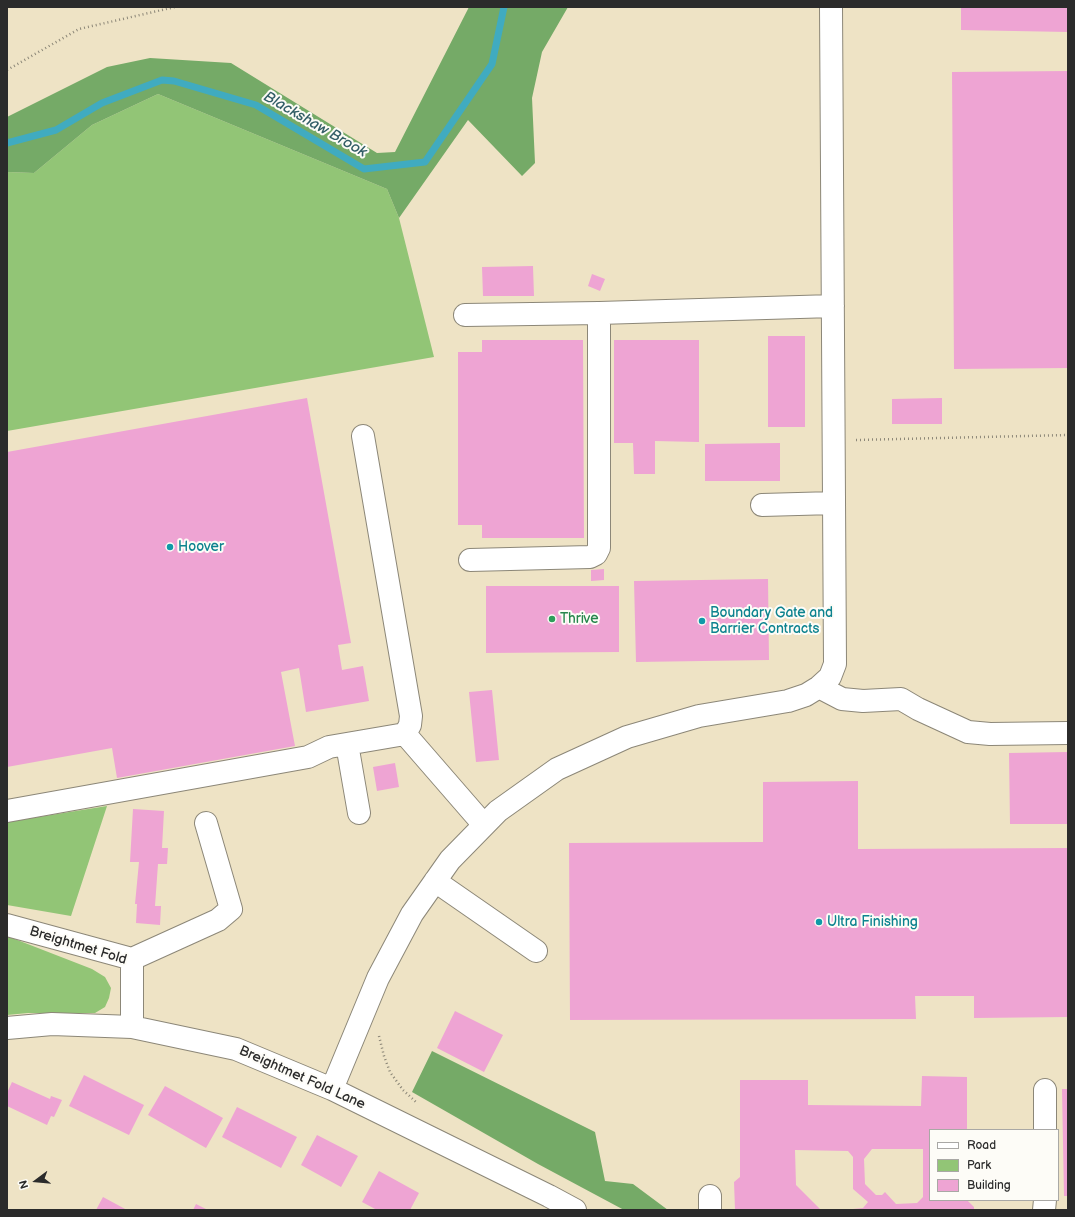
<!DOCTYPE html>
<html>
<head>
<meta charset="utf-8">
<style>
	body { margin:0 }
	#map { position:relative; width:1075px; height:1217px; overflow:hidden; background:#eee3c5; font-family:"Balsamiq Sans",sans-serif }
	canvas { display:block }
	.frame { position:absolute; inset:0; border:8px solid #2b2b2b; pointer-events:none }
	.legend { position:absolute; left:929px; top:1129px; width:130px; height:72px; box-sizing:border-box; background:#fdfcf7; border:1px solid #a9a8a5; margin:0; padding:5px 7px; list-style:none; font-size:12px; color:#2b2b2b }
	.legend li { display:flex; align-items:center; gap:8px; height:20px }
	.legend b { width:20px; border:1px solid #a9a8a5 }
	.north { position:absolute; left:16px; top:1161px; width:40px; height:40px; -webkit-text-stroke:3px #fdfcf7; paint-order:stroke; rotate:254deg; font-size:11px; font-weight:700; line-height:16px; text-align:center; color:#2b2b2b }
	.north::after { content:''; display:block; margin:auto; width:14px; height:18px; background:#2b2b2b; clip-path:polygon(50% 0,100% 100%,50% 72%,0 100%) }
</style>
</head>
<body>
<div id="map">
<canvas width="1075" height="1217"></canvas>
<div class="frame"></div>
<ul class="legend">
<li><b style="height:5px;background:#fff"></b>Road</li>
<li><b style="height:11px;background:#92c576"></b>Park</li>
<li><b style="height:11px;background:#eea4d3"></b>Building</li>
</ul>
<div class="north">N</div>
</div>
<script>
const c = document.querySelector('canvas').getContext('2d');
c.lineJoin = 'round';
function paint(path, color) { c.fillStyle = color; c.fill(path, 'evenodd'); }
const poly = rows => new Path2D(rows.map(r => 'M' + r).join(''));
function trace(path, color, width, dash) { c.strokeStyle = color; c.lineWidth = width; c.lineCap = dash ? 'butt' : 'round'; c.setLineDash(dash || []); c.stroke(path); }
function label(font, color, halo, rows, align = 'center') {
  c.font = font + ' "Balsamiq Sans",sans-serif'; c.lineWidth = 4; c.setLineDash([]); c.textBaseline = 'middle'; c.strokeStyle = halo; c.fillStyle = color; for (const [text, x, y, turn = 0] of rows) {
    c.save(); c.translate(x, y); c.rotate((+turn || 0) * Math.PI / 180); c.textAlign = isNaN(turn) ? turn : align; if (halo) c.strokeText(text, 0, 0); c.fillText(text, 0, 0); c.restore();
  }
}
paint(poly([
	[158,94,387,189,399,218,434,357,7,431,7,172,34,173,92,125],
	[107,806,71,916,7,905,7,822],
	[7,936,92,969,105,977,111,988,109,998,105,1007,95,1013,28,1013,7,1015]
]), '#92c576');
paint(poly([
	[469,7,568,7,542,52,532,98,535,163,522,176,468,120,399,218,387,189,158,94,92,125,34,173,7,172,7,117,107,67,150,58,231,63,377,153,395,152],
	[432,1051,595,1132,605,1181,633,1184,668,1210,674,1210,624,1210,538,1164,412,1092]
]), '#75aa67');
trace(poly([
	[7,143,56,130,102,103,162,80,174,81,256,105,364,169,425,162,492,64,504,7]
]), '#40abc0', 7);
paint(poly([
	[961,7,1068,7,1068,32,961,30],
	[1068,71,1068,368,954,369,952,72],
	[533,266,534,296,483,296,482,267],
	[592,274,605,279,600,291,588,286],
	[768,336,805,336,805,427,768,427],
	[482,340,583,340,584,538,482,538,482,525,458,525,458,352,482,352],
	[614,340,699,340,699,442,655,441,655,474,634,474,633,443,614,443],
	[307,398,351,643,338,645,342,670,363,666,369,701,306,712,299,668,281,672,295,746,117,778,112,748,7,767,7,452],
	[942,398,942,424,892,424,892,399],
	[780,443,780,481,705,481,705,444],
	[604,569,604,580,591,581,591,570],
	[768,579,769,660,636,662,634,581],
	[486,586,619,586,619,652,486,653],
	[492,690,499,760,476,762,469,692],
	[1068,752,1068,824,1010,824,1009,753],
	[395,763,399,787,377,791,373,767],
	[858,781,858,849,1068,848,1068,1017,974,1018,974,996,915,996,916,1019,570,1020,569,843,763,842,763,782],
	[133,809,164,811,162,848,168,848,167,864,158,864,155,906,161,906,160,925,136,923,137,904,135,904,139,862,130,862],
	[455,1011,503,1035,484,1072,437,1048],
	[84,1075,144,1105,129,1135,69,1106],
	[922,1076,967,1077,967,1130,930,1130,930,1200,967,1200,974,1207,974,1210,853,1210,853,1209,863,1208,868,1202,853,1189,853,1157,848,1151,795,1150,796,1185,821,1210,736,1210,735,1209,734,1182,740,1177,740,1080,808,1080,808,1105,921,1106],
	[872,1149,923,1149,923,1197,917,1203,896,1204,885,1192,882,1195,876,1195,865,1184,864,1159],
	[12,1082,50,1099,51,1096,62,1100,54,1117,51,1116,47,1125,7,1106,7,1093],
	[165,1086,223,1118,206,1148,148,1115],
	[1062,1089,1068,1089,1068,1196,1064,1196],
	[237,1107,297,1137,281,1168,222,1137],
	[317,1135,358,1156,341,1187,301,1165],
	[379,1171,419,1193,410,1210,377,1210,362,1202],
	[103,1197,127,1210,96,1210],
	[196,1204,208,1210,193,1210]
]), '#eea4d3');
const minor = poly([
	[465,315,599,313,833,306],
	[363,436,411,716,410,725,405,734],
	[762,505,834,503],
	[470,560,590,557,596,554,599,548,599,313],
	[819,687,842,699,863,701,901,699,918,709,968,732,990,734,1068,733],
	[347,744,359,813],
	[7,811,308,757,329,747,405,734,484,825],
	[435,881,536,951],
	[7,925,132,959,132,1027],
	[132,959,218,920,231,909,206,823],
	[7,1028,52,1024,132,1027,236,1049,332,1089,549,1196,575,1210],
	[332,1089,378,978,412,914,450,860,498,811,557,769,627,737,699,716,788,701,806,695,819,687,830,677,835,664,831,7],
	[1045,1130,1045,1090],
	[710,1210,710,1196],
	[1044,1210,1045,1200]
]);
trace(minor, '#8c8778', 24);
trace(poly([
	[7,70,79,29,175,7],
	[856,440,1068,435],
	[379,1036,384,1056,390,1072,403,1090,417,1103]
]), '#8c8778', 2.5, [1, 3]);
trace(minor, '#fff', 22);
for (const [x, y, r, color] of [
	[170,547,4,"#0f9aa8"],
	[552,619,4,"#2e9e5b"],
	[702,621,4,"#0f9aa8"],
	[819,922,4,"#0f9aa8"]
]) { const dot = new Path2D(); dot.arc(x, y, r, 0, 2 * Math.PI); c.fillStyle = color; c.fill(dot); trace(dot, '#fdfcf7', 1.5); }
label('14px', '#0d838f', '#fdfcf7', [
	["Hoover",178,547],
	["Boundary Gate and",710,613],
	["Barrier Contracts",710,629],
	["Ultra Finishing",827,922]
], 'left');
label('14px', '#27864d', '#fdfcf7', [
	["Thrive",560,619]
], 'left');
label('14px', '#2b2b2b', '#fdfcf7', [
	["Breightmet Fold",78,946,17],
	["Breightmet Fold Lane",302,1078,24]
]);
label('italic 15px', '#335e67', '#fdfcf7', [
	["Blackshaw Brook",315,125,30]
]);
</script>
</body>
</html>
